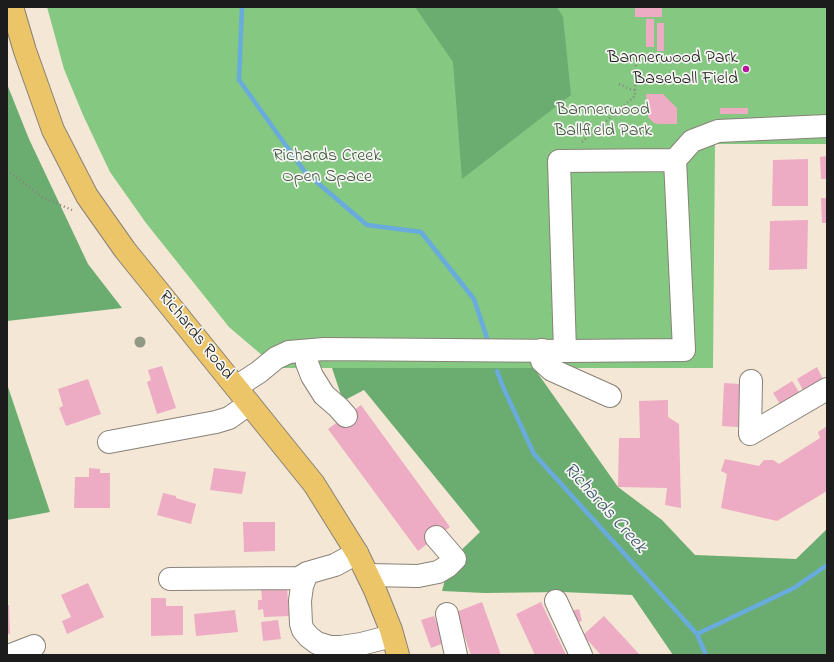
<!DOCTYPE html>
<html>
<head>
<meta charset="utf-8">
<style>
	body { margin:0 }
	#map { position:relative; width:834px; height:662px; overflow:hidden; background:#f5e7d5; font-family:"Indie Flower",sans-serif }
	canvas { display:block }
	.frame { position:absolute; inset:0; border:8px solid #1c1c1c; pointer-events:none }
</style>
</head>
<body>
<div id="map">
<canvas width="834" height="662"></canvas>
<div class="frame"></div>
</div>
<script>
const c = document.querySelector('canvas').getContext('2d');
c.lineJoin = 'round';
function paint(path, color) { c.fillStyle = color; c.fill(path, 'evenodd'); }
const poly = rows => new Path2D(rows.map(r => 'M' + r).join(''));
function trace(path, color, width, dash) { c.strokeStyle = color; c.lineWidth = width; c.lineCap = dash ? 'butt' : 'round'; c.setLineDash(dash || []); c.stroke(path); }
function label(font, color, halo, rows, align = 'center') {
  c.font = font + ' "Indie Flower",sans-serif'; c.lineWidth = 3.5; c.setLineDash([]); c.textBaseline = 'middle'; c.strokeStyle = halo; c.fillStyle = color; for (const [text, x, y, turn = 0] of rows) {
    c.save(); c.translate(x, y); c.rotate((+turn || 0) * Math.PI / 180); c.textAlign = isNaN(turn) ? turn : align; if (halo) c.strokeText(text, 0, 0); c.fillText(text, 0, 0); c.restore();
  }
}
paint(poly([
	[47,7,827,7,827,144,715,144,713,368,277,368,229,327,146,223,110,172,83,115,64,69]
]), '#84c882');
paint(poly([
	[415,7,557,7,563,17,571,95,462,179,453,62],
	[7,84,29,139,88,264,122,308,7,321],
	[332,368,534,368,618,487,662,520,695,555,796,559,827,529,827,655,673,655,632,595,562,592,485,593,442,591,450,561,480,532,364,390,343,401],
	[7,384,50,512,7,520]
]), '#6bac70');
trace(poly([
	[242,7,239,80,305,172,367,225,421,232,474,299,487,338],
	[497,371,503,387,534,454,697,634,706,655],
	[697,634,794,588,827,565]
]), '#69abdd', 4.5);
paint(poly([
	[635,7,662,7,662,17,635,17],
	[646,19,654,19,654,47,646,47],
	[657,23,664,23,664,51,657,51],
	[646,94,663,94,677,108,677,124,658,124,654,123,648,117],
	[720,108,748,108,748,114,720,114],
	[827,156,827,179,821,179,820,157],
	[808,159,808,206,772,206,773,160],
	[821,198,827,198,827,223,822,223],
	[808,220,807,269,769,270,770,221],
	[162,366,176,408,157,414,147,382,151,380,148,370],
	[817,367,824,381,804,392,797,379],
	[88,379,101,414,66,426,59,408,63,406,58,389],
	[792,381,801,395,782,407,773,393],
	[724,383,740,384,738,427,722,426],
	[668,400,668,417,679,424,681,508,665,505,667,488,618,487,619,438,640,438,639,401],
	[361,405,450,527,418,551,328,429],
	[827,426,827,491,777,521,721,508,727,474,721,471,725,459,759,466,764,460,773,460,779,464,820,438,818,432],
	[89,468,100,469,100,473,110,473,110,508,74,508,75,477,89,477],
	[214,468,246,472,242,494,210,490],
	[163,493,176,496,176,498,196,504,191,524,157,515],
	[243,522,275,522,275,551,244,552],
	[88,583,104,617,67,634,62,621,71,617,61,595],
	[287,587,289,616,264,617,263,609,258,610,258,600,262,600,261,588],
	[151,598,166,598,166,606,183,606,183,635,151,636],
	[482,602,501,655,471,655,456,612],
	[541,602,566,655,535,655,516,614],
	[7,605,9,605,10,634,7,634],
	[579,609,582,621,570,624,567,612],
	[235,610,238,632,196,636,194,614],
	[434,616,444,643,431,648,421,620],
	[604,616,640,655,601,655,583,635],
	[278,620,281,639,263,641,261,622]
]), '#edacc4');
const minor = poly([
	[542,350,542,361,552,370,610,396],
	[306,351,307,363,312,376,324,395,338,407,346,416],
	[565,351,559,161,675,160],
	[751,381,750,434,827,389],
	[236,387,259,372,276,358,289,352,324,349,565,351,684,350,675,160,692,141,718,131,827,126],
	[109,442,216,422,229,418,249,404],
	[307,573,302,586,300,601,301,624,303,630,309,637,317,643,330,647,341,647,361,644,392,636],
	[368,575,418,576,438,572,448,566,455,559,436,537],
	[170,579,299,578,307,573,335,565,357,553],
	[556,601,581,655],
	[447,614,456,655],
	[7,655,11,655,34,646]
]);
const major = poly([
	[12,7,25,51,53,130,87,196,125,250,314,484,357,553,375,590,391,630,398,655]
]);
trace(minor, '#888278', 24);
trace(major, '#888278', 24);
trace(poly([
	[619,84,630,89,635,90],
	[582,142,635,96,636,58],
	[7,170,42,197,72,210]
]), '#888278', 2.5, [1, 3]);
trace(minor, '#fff', 22);
trace(major, '#edc569', 22);
c.fillStyle = '#919883';
for (const [x, y] of [
	[140,342]
]) { c.beginPath(); c.arc(x, y, 5.5, 0, 2 * Math.PI); c.fill(); }
for (const [x, y, r, color] of [
	[746,69,4,"#b5179e"]
]) { const dot = new Path2D(); dot.arc(x, y, r, 0, 2 * Math.PI); c.fillStyle = color; c.fill(dot); trace(dot, '#f6f6f2', 1.5); }
label('18px', '#1c1c1c', '#f6f6f2', [
	["Bannerwood Park",738,59],
	["Baseball Field",738,80]
], 'right');
label('18px', '#405840', '#f6f6f2', [
	["Bannerwood",603,111],
	["Ballfield Park",603,132],
	["Richards Creek",327,157],
	["Open Space",327,178]
]);
label('18px', '#1c1c1c', '#f6f6f2', [
	["Richards Road",195,336,51]
]);
label('italic 19px', '#3b5569', '#f6f6f2', [
	["Richards Creek",604,509,48]
]);
</script>
</body>
</html>
